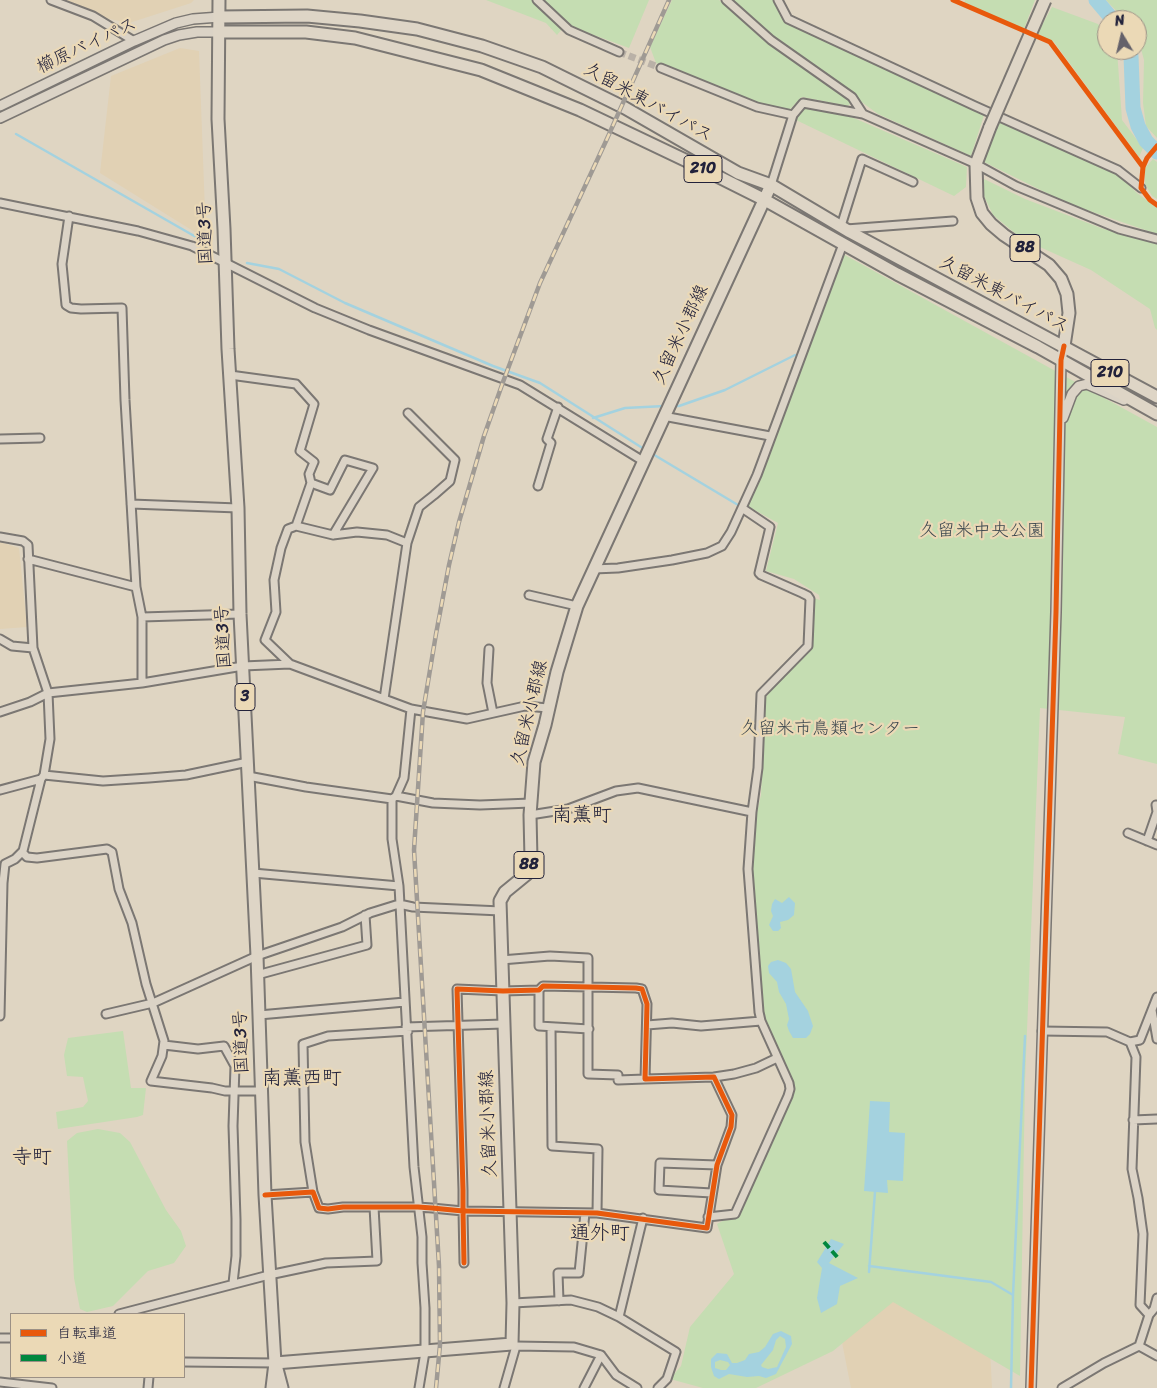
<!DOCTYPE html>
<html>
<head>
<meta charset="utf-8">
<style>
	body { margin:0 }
	#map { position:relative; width:1157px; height:1388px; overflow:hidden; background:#dfd5c2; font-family:Sriracha,"Klee One",sans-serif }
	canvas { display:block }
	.legend { position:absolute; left:10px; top:1313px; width:175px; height:65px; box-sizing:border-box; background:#ebd9b6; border:1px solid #9b9085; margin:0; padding:6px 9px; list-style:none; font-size:15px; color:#22223b }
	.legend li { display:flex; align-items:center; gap:10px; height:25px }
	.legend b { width:25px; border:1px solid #9b9085 }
	.north { position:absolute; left:1097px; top:10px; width:50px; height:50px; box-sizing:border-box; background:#ebd9b6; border:1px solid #9b9085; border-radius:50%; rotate:351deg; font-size:14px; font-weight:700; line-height:20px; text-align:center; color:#22223b }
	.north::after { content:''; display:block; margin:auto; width:18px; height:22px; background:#64616a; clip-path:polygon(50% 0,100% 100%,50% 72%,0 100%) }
</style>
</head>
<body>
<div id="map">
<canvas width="1157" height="1388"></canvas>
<ul class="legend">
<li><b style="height:6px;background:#e8590c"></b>自転車道</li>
<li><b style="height:6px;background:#00873e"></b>小道</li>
</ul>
<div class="north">N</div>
</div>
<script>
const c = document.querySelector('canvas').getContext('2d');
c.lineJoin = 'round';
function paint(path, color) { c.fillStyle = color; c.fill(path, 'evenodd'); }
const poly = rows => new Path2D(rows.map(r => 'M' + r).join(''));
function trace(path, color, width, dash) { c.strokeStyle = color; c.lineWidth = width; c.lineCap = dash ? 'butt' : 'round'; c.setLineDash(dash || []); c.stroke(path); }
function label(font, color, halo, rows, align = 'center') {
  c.font = font + ' Sriracha,"Klee One",sans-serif'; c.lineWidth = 4.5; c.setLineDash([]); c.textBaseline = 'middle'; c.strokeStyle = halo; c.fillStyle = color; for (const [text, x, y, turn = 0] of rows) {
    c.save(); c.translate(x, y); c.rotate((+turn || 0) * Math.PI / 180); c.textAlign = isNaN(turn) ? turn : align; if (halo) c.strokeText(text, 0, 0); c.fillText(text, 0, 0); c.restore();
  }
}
paint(poly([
	[56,0,194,0,191,3,129,23,95,16],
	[180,48,199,51,206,239,100,173,111,76],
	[0,542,19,548,27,627,0,629],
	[874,1298,960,1300,990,1349,992,1388,851,1388,838,1322]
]), '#e1d1b4');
paint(poly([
	[486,0,532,0,562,26,562,29,557,35,546,23],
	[539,0,649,0,629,48,572,27],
	[672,0,719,0,763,36,852,102,848,106,802,97,788,111,750,102,656,63,650,47],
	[731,0,774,0,785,22,984,115,971,156,878,114,781,43],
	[965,0,1035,0,1024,29,964,3],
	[1106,0,1157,0,1157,138,1146,126,1143,103,1144,60,1137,34,1137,20,1125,20],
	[1052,7,1098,24,1107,33,1107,50,1117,50,1122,120,1143,148,1139,157,1054,42,1037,34],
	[804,105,847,115,967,167,966,187,954,196,796,120],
	[1000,122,1117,173,1137,193,1157,208,1157,234,1069,204,982,161],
	[1153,159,1157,162,1157,199,1152,196,1145,184,1145,168],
	[984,179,1025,199,1101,228,1157,244,1157,330,1155,328,1150,309,1091,270,1022,239,993,215,983,194],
	[843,254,1157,427,1157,764,1118,754,1125,717,1040,708,1025,1080,1020,1376,893,1302,833,1351,756,1388,703,1388,670,1379,681,1366,690,1327,734,1274,717,1224,735,1214,792,1083,764,1017,752,866,754,826,761,795,765,699,774,684,804,657,811,646,813,598,820,600,819,595,794,579,766,571,778,523,749,507,748,501],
	[123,1031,131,1088,146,1088,143,1115,137,1117,58,1129,56,1112,83,1107,88,1101,83,1077,67,1076,64,1055,68,1038],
	[98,1129,120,1133,130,1142,166,1210,181,1231,186,1246,174,1263,148,1271,113,1306,87,1312,80,1309,74,1278,67,1141,77,1133]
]), '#c5ddb2');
paint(poly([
	[789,897,795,903,794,915,788,920,780,922,781,928,778,931,773,931,769,925,773,916,771,911,772,904,775,899,782,903],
	[778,960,786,963,791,969,795,992,808,1011,813,1026,810,1034,806,1038,793,1038,789,1031,787,1025,789,1019,786,1004,779,992,777,982,769,973,768,966,771,962],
	[870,1101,890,1102,889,1132,905,1133,903,1181,887,1180,888,1193,864,1191],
	[831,1239,844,1244,829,1263,858,1278,840,1286,837,1304,821,1313,817,1298,822,1268,817,1262],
	[781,1331,791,1336,792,1344,776,1374,766,1378,759,1376,747,1377,729,1374,719,1379,714,1376,711,1367,711,1359,717,1353,727,1354,732,1363,737,1363,745,1360,749,1354,759,1352,765,1347,773,1334],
	[780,1336,785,1339,786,1347,777,1367,768,1369,762,1367,761,1365,773,1350,776,1340],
	[720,1360,728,1362,730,1365,726,1370,721,1370,715,1368,715,1362]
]), '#a4d2df');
trace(poly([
	[16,134,203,241],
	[247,263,279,269,345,303,493,366,540,383,644,449],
	[673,406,679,406,725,390,795,355],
	[593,418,625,408,665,406],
	[651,453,738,505],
	[869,1266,991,1282,1013,1295],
	[869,1272,875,1192],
	[1011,1388,1013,1295,1025,1036]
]), '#a4d2df', 2.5);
trace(poly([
	[1096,0,1113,20],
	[1128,50,1131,56,1133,108,1138,126,1146,141,1157,152]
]), '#a4d2df', 15);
trace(poly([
	[619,52,661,68]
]), '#b9b1a7', 7, [7, 3.5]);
const minor = poly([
	[51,0,93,16,134,41],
	[537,0,569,30,619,52],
	[726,0,771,40,852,97,863,114],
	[778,0,788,19,975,106,1118,170,1141,188],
	[661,68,757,107,793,115],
	[771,185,793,115,803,103,863,114,976,164,1016,186,1119,229,1157,239],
	[0,203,138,231,192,246,315,308,369,330,520,385,643,461],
	[69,216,62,264,66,305,71,308,81,309,122,308,125,400,136,587,142,617,142,683],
	[841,226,862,159,913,182],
	[846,229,953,221],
	[230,375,296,384,314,404,300,451,314,462,309,474,311,483,330,490,345,460,373,468,333,535],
	[663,416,770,436],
	[0,439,40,438],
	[538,486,551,443,547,439,558,407],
	[131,504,238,508],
	[296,526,311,483],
	[0,537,23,541,28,545,33,648,48,693,50,739,44,775,41,779,23,851,15,859,5,864,3,883,0,1016],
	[407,543,387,535,357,532,333,535,296,526,288,529,281,548,274,580,276,612,265,640,290,664,411,709,467,719,525,706,548,708],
	[28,559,136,587],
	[593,569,618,568,672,560,707,553,722,546,731,532,757,475,843,244],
	[529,595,577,606],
	[142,617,240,614],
	[0,639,12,646,33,648],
	[489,649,487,683,493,713],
	[384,699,407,543,419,507,434,495,450,481,455,460,408,413],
	[0,712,30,702,48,693,142,683,243,666,290,664],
	[44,775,103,781,149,778,186,775,248,762],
	[248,776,306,787,392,799,396,796,433,803,480,805,531,803],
	[0,790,41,779],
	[396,796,404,778,411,709],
	[392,799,392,839,399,886,414,1167,422,1237,422,1263,425,1308,425,1352,419,1388],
	[530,815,568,809,616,791,638,788,752,812],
	[1128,833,1157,845],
	[1147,841,1157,812,1156,805],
	[22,852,27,857,37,858,107,849,112,852,119,889,132,923,146,984,164,1041,162,1056,151,1081,212,1088,225,1091,261,1091],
	[253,873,399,886],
	[501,960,550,956,588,958,588,1074,618,1075,618,1080,645,1079],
	[257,975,367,945,365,915],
	[539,990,539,1026,589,1029],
	[1152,1010,1157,1039],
	[106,1014,153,1003,257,956,342,927,370,913,399,904,413,907,501,911],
	[259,1015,405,1002],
	[647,1025,672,1023,701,1026,761,1021],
	[406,1027,504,1024],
	[551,1027,552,1146,598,1149,597,1213],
	[1042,1031,1107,1032,1130,1042],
	[164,1045,198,1049,224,1046,235,1066,233,1126,236,1219,236,1256,233,1283],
	[714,1077,734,1074,756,1068,777,1058],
	[1133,1120,1157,1119],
	[313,1192,305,1142,303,1044,328,1036,408,1031],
	[712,1193,659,1190,660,1163,717,1165],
	[265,1195,313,1192,319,1208,328,1209,343,1207,418,1207,432,1208,463,1211,466,1211,597,1213,707,1228,717,1165,731,1127,732,1115,714,1077,645,1079,647,1004,642,989,636,988,543,986,539,990,503,991,457,989,463,1190,463,1211,464,1263],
	[708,1217,735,1214,788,1096,790,1089,789,1083,761,1021,759,1012,748,869,752,812,758,768,761,694,808,646,810,599,808,596,802,593,761,575,759,573,770,527,742,508],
	[559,1301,558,1273,579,1273,585,1213],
	[513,1303,571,1300,598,1307,619,1317,676,1352,667,1379,658,1388],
	[119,1314,269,1275,326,1263,377,1261,374,1207],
	[1149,1315,1140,1305,1143,1234,1138,1198,1132,1169,1136,1057,1130,1042,1140,1040,1157,997],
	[619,1317,643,1218],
	[0,1338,11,1338],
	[1139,1346,1157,1356],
	[184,1362,275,1363],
	[0,1382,52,1388],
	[148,1388,149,1377],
	[504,1388,516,1346,574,1347,601,1355,616,1375,637,1388],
	[584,1388,601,1355],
	[1062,1388,1104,1363,1139,1346,1149,1315,1154,1309,1157,1298]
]);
const tertiary = poly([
	[0,106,134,41,176,23,193,19,220,17],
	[0,118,164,40,179,35,197,32,220,32],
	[1063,418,1072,394,1079,386,1087,384,1124,400],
	[1031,1388,1056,612,1061,360,1064,346]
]);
const primary = poly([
	[990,127,976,164,977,198,982,213,991,224,1004,235,1049,265,1061,279,1067,294,1069,313,1064,346],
	[275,1363,512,1344,513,1303,500,901,505,892,527,874,531,859,530,815,534,762,545,725,557,672,577,606,771,185]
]);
const trunk = poly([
	[219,0,218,119,224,229,228,349,238,508,240,614,257,956,265,1195,275,1363,272,1388],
	[220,17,307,16,360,21,417,29,482,46,542,67,625,108,738,173,771,185,850,232,1157,397],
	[220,32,306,32,355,38,481,70,580,110,687,161,763,199,897,274,1038,347,1157,414],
	[277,1369,282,1388]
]);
trace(minor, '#7b7773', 11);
trace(tertiary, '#7b7773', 12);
trace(primary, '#7b7773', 15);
trace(trunk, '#7b7773', 15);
trace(minor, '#dbd3c6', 7);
trace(tertiary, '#dbd3c6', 9);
trace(primary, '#ded5c6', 11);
trace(trunk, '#ded5c6', 11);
const rail = poly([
	[436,1388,440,1345,439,1266,414,850,423,712,436,634,449,565,459,522,484,436,503,382,540,283,606,141,669,0]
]);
trace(rail, '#9f9a94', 4.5);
trace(rail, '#ebd9b6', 2.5, [8]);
const primaryBridge = poly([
	[990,127,1045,0]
]);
trace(primaryBridge, '#7b7773', 15, []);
trace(primaryBridge, '#ded5c6', 11);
trace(poly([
	[824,1242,838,1258]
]), '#00873e', 4, [8, 4]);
trace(poly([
	[953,0,1050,42,1143,167],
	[1157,146,1147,158,1143,167,1141,188,1150,200,1157,205],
	[265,1195,313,1192,319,1208,328,1209,343,1207,418,1207,432,1208,463,1211,466,1211,597,1213,707,1228,717,1165,731,1127,732,1115,714,1077,645,1079,647,1004,642,989,636,988,543,986,539,990,503,991,457,989,463,1190,463,1211,464,1263],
	[1031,1388,1056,612,1061,360,1064,346]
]), '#e8590c', 5);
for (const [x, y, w] of [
	[703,169,38],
	[1025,248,30],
	[1110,373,38],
	[245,697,20],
	[529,865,30]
]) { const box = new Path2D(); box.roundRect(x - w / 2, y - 13.5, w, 27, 4); c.fillStyle = '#ebd9b6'; c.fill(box); trace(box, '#22223b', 1); }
label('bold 16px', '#22223b', null, [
	["210",703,169],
	["88",1025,248],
	["210",1110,373],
	["3",245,697],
	["88",529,865]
]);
label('18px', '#22223b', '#ebd9b6', [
	["櫛原バイパス",87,46,-25],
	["久留米東バイパス",648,103,29],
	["国道3号",206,233,-92],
	["久留米東バイパス",1004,295,28],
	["久留米小郡線",681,335,-65],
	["国道3号",224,637,-93],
	["久留米小郡線",530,713,-77],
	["国道3号",242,1042,-92],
	["久留米小郡線",489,1124,-92]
]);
label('18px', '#3e4950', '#ebd9b6', [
	["久留米中央公園",982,531],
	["久留米市鳥類センター",830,729]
]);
label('20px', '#22223b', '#ebd9b6', [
	["南薫町",582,816],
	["南薫西町",302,1079],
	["寺町",32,1158],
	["通外町",600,1234]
]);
</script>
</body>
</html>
